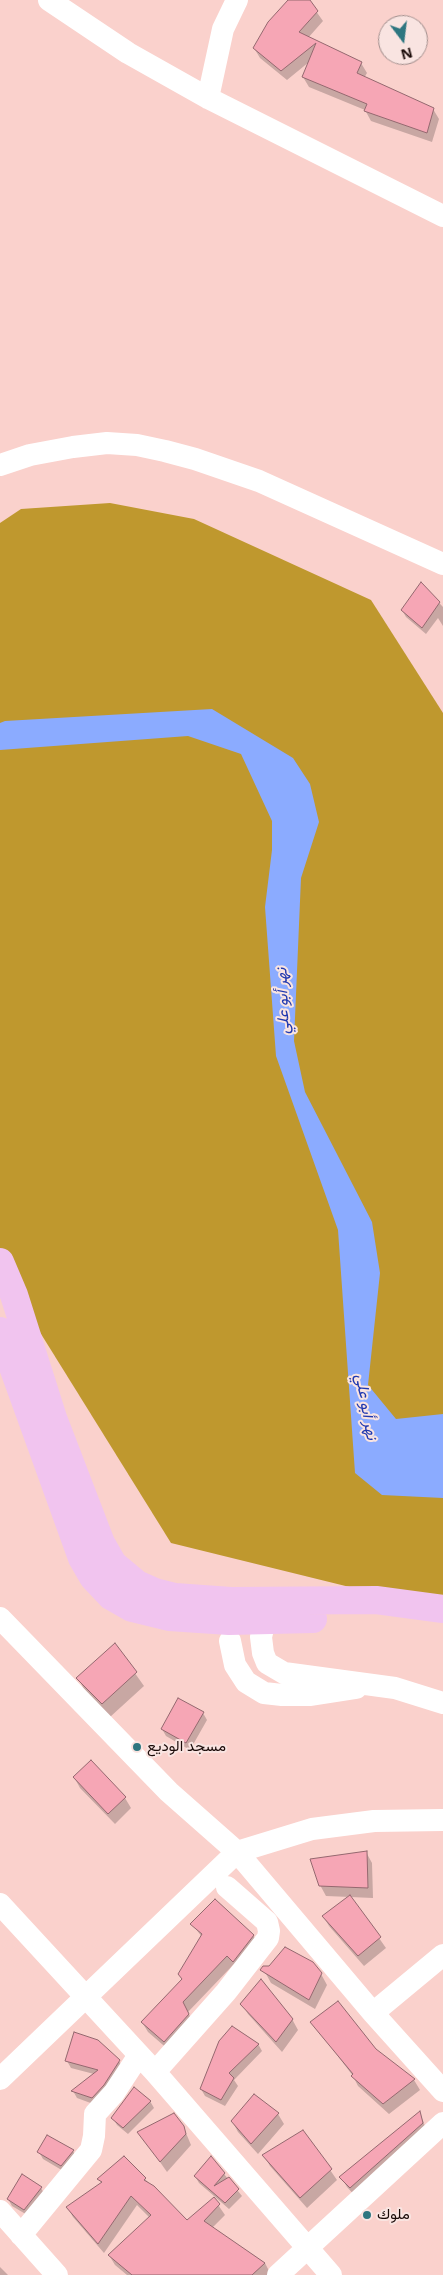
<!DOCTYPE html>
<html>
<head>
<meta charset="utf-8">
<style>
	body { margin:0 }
	#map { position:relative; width:443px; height:2275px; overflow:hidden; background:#fad1cc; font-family:"Open Sans",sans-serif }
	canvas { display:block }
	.north { position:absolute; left:378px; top:15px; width:50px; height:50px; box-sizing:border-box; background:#f9e4e1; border:1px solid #a08d8b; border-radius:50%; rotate:165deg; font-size:14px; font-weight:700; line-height:20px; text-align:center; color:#1b0b09 }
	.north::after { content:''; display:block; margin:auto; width:18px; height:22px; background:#2e7680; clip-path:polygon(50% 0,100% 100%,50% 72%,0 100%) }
</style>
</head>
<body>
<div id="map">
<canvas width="443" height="2275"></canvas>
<div class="north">N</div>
</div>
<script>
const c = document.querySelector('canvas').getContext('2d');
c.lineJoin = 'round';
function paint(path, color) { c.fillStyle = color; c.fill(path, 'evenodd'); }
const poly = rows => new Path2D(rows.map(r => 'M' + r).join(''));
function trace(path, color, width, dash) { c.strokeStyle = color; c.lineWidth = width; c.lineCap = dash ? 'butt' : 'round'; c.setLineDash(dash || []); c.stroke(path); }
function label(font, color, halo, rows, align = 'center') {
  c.font = font + ' "Open Sans",Vazirmatn,sans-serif'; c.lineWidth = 4; c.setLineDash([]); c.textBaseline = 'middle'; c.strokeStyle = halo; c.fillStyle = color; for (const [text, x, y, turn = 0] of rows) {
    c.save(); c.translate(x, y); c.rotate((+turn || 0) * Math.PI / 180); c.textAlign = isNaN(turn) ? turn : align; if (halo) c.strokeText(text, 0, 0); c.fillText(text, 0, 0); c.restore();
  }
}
paint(poly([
	[110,503,194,519,371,600,443,713,443,1610,171,1543,0,1268,0,523,21,509]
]), '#bf982e');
paint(poly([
	[212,709,293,758,310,784,319,822,301,878,294,1041,305,1092,372,1222,380,1273,368,1385,396,1419,443,1414,443,1498,382,1495,355,1473,338,1230,276,1056,265,907,272,850,272,821,241,754,188,736,0,750,0,723,5,721]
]), '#8babff');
paint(poly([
	[290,0,308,0,323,21,308,38,361,63,367,73,364,78,433,109,439,119,432,142,371,121,365,110,309,87,303,77,309,62,287,80,260,58,254,48],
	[421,584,443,607,443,626,438,618,426,634,406,617,402,610],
	[115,1645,144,1686,110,1717,85,1691,78,1678],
	[203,1713,207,1720,190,1750,166,1736,162,1729],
	[91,1761,125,1798,131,1808,115,1824,80,1788,74,1777],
	[366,1852,372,1863,373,1898,350,1897,386,1948,364,1966,329,1926,323,1916,350,1897,326,1896,320,1885],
	[192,1924,253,1935,259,1945,233,1965,188,2012,194,2025,170,2051,148,2032,142,2022,183,1980,179,1974,202,1937],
	[265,1972,321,1974,327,1985,315,2009,271,1983],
	[242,2004,292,2019,298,2030,282,2052,248,2014],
	[312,2022,375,2050,414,2080,420,2090,389,2114,358,2086,353,2076],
	[258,2044,262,2051,234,2080,238,2086,225,2106,205,2096,201,2089],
	[67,2061,119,2061,123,2068,96,2105,77,2098,73,2091,94,2074,71,2068],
	[150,2101,154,2108,128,2134,117,2125,113,2118],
	[420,2113,428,2134,357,2198,347,2187,341,2177],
	[278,2114,284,2124,258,2154,238,2132,232,2121],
	[183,2126,191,2145,167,2172,139,2132],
	[303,2131,337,2180,307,2208,270,2166,264,2156],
	[73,2151,77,2158,65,2172,43,2159,39,2152],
	[211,2158,242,2196,229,2209,199,2183,195,2176],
	[22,2176,41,2188,45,2195,29,2216,12,2206,8,2199],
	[99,2179,145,2179,187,2222,214,2199,225,2215,212,2228,265,2263,270,2273,268,2275,127,2275,115,2265,109,2255,150,2218,137,2205,104,2253,73,2217,67,2207,102,2184],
	[0,2267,8,2275,0,2275]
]), '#0003');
const building = poly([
	[288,0,310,0,318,11,299,32,362,62,357,73,434,108,427,133,364,111,367,104,302,77,316,43,281,71,253,48,268,22,288,0],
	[421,582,440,602,422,628,401,610,421,582],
	[115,1643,137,1672,102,1704,76,1678,115,1643],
	[178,1698,204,1712,186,1743,161,1729,178,1698],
	[91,1760,126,1797,108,1814,73,1777,91,1760],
	[367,1851,368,1888,319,1886,310,1859,367,1851],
	[350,1895,381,1937,358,1956,322,1916,350,1895],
	[215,1899,254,1935,233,1962,227,1956,183,2002,189,2014,164,2042,141,2022,182,1979,178,1974,202,1934,190,1924,215,1899],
	[285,1947,313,1962,322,1973,309,2000,260,1970,263,1966,269,1966,285,1947],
	[261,1979,293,2019,276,2042,240,2004,261,1979],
	[338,2001,376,2049,415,2079,383,2104,351,2076,353,2074,310,2022,338,2001],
	[232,2026,259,2044,229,2073,234,2078,221,2100,200,2089,219,2041,232,2026],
	[74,2032,98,2040,120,2060,104,2085,92,2098,71,2091,98,2070,65,2061,74,2032],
	[134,2087,151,2101,123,2128,111,2118,134,2087],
	[254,2094,279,2113,251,2144,231,2121,254,2094],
	[420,2111,423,2123,350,2188,339,2177,420,2111],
	[174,2113,184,2126,186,2134,160,2162,137,2132,174,2113],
	[303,2130,332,2169,300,2198,262,2155,303,2130],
	[47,2135,74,2150,61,2166,37,2152,47,2135],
	[124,2156,146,2178,144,2180,154,2186,187,2220,214,2197,220,2204,204,2221,265,2263,252,2275,132,2275,108,2255,151,2215,131,2196,98,2244,66,2207,102,2182,97,2179,124,2156],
	[211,2156,225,2173,214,2186,229,2177,239,2189,225,2203,194,2176,211,2156],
	[22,2174,42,2187,24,2210,7,2199,22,2174]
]);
paint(building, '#f6a6b5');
trace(building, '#94686f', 1);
trace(poly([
	[49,0,128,53,208,98,443,216],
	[208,98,223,29,237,0],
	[0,465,30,455,73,447,107,443,137,445,165,451,195,459,259,481,443,564],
	[0,1618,169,1792,237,1852,373,2013,443,2091],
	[265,1620,261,1637,263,1653,267,1663,284,1673,395,1688,443,1703],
	[230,1641,235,1665,246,1682,264,1693,282,1695,311,1695,356,1688],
	[0,1904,155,2072,331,2275],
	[373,2013,443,1955],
	[155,2072,226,1992,268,1938,269,1931,267,1922,227,1887],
	[0,2079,237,1852,312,1829,374,1821,443,1820],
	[0,2211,57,2275],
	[21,2235,91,2150,94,2136,95,2114,114,2093,139,2055],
	[278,2275,443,2123]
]), '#fff', 22);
trace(poly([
	[0,1262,14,1295,53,1418,101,1543,113,1564,137,1584,155,1592,175,1597,231,1601,376,1600,443,1609],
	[0,1331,82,1558,93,1577,111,1596,132,1608,169,1617,229,1621,313,1619]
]), '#f1c4ef', 28);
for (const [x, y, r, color] of [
	[137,1747,5,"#2e7680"],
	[367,2215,5,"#2e7680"]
]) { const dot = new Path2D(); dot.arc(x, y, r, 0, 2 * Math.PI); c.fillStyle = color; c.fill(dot); trace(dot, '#f9e4e1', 2); }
label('15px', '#1b0b09', '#f9e4e1', [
	["مسجد الوديع",147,1747],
	["ملوك",377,2215]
], 'left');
label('italic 16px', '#2038af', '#f9e4e1', [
	["نهر أبو علي",283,1001,-92],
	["نهر أبو علي",366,1407,80]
]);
</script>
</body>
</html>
